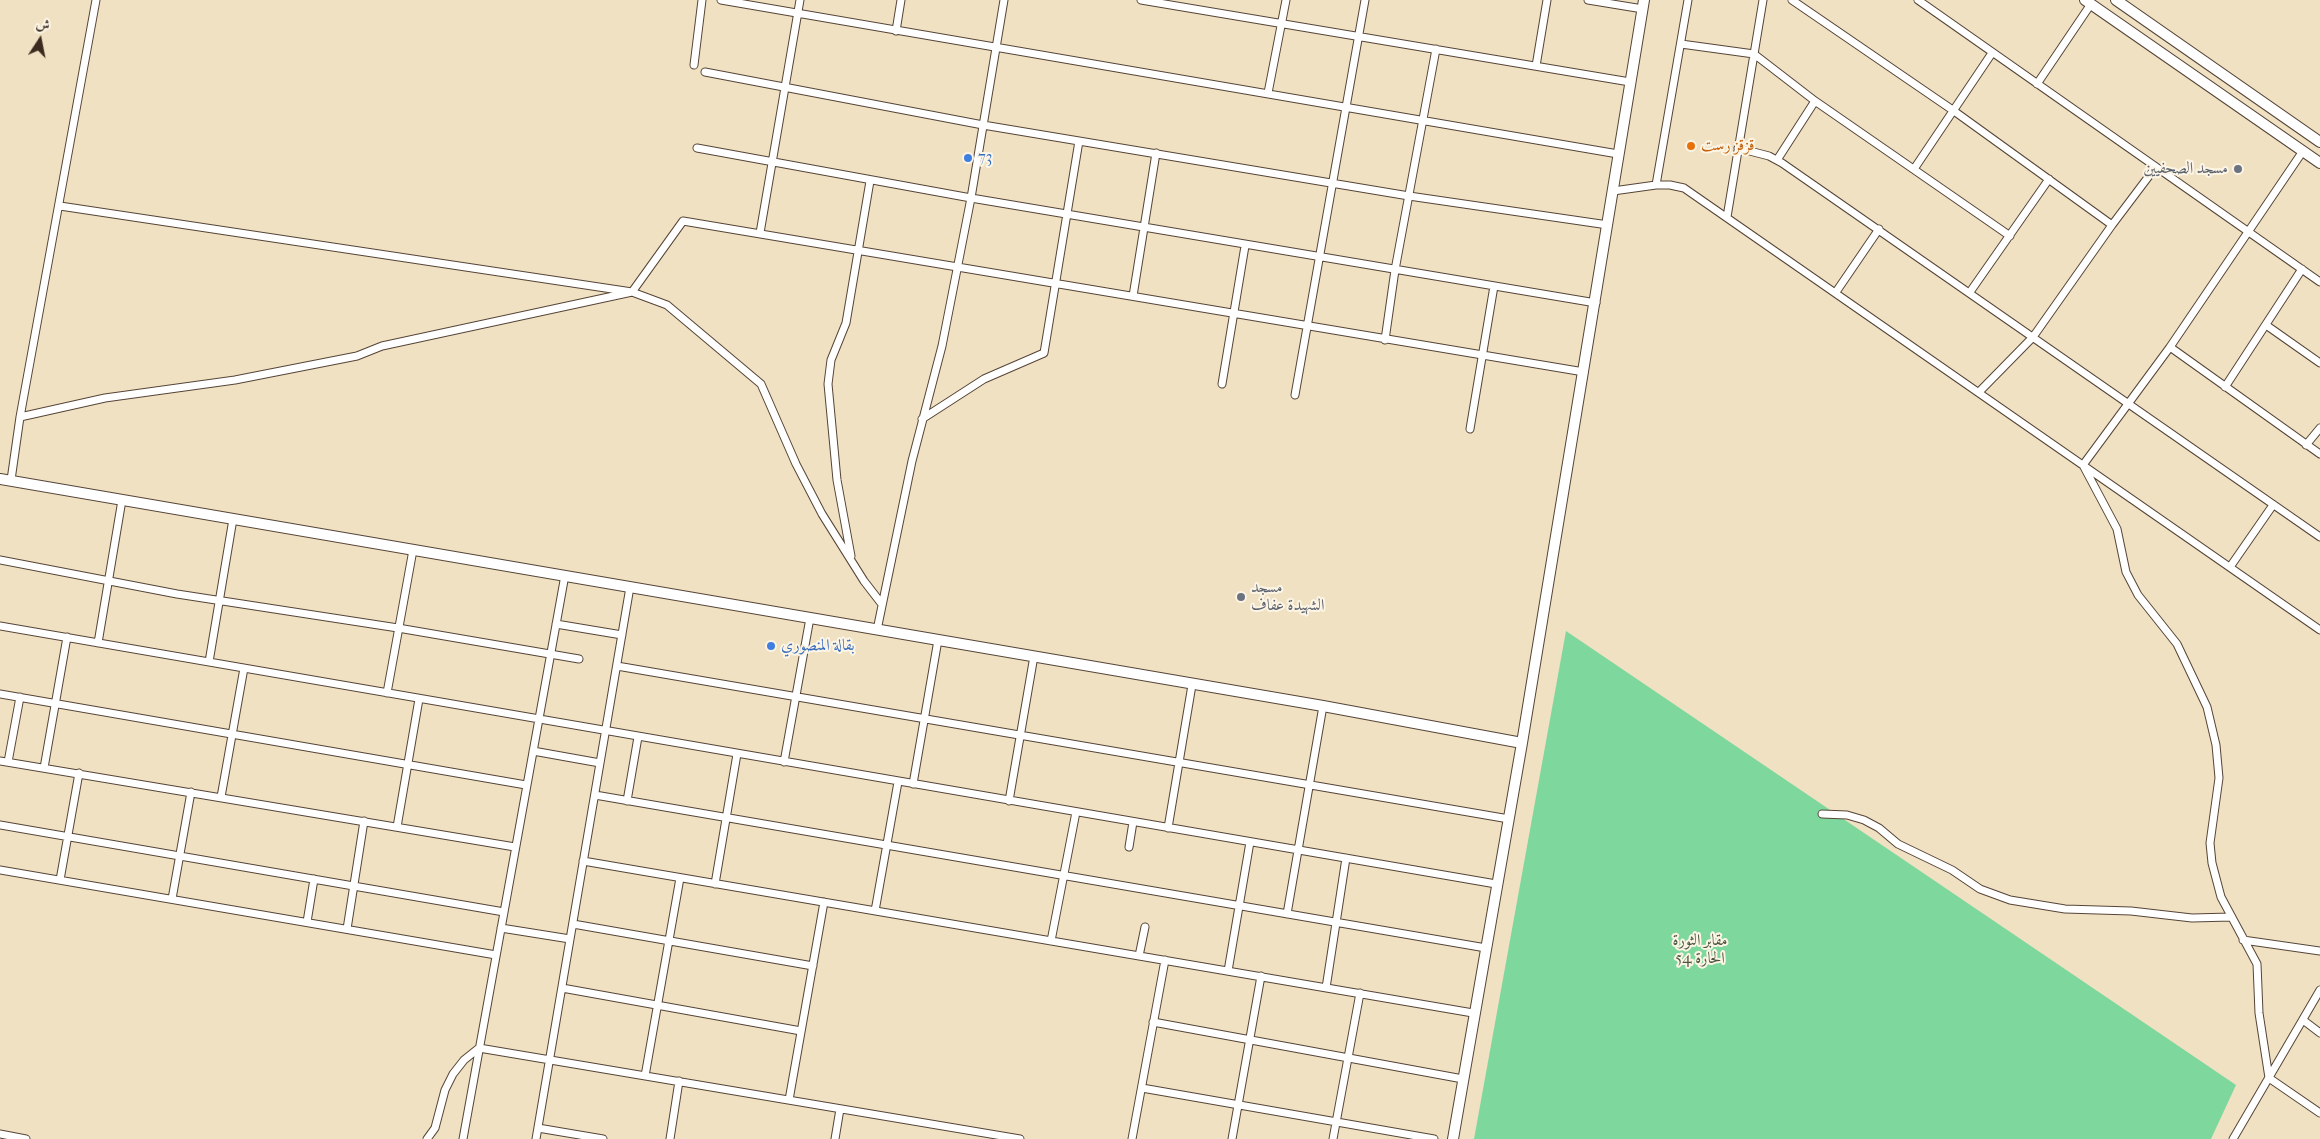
<!DOCTYPE html>
<html>
<head>
<meta charset="utf-8">
<style>
	body { margin:0 }
	#map { position:relative; width:2320px; height:1139px; overflow:hidden; background:#f0e1c3; font-family:"IM FELL French Canon",Amiri,serif }
	canvas { display:block }
	.north { position:absolute; left:15px; top:15px; width:50px; height:50px; -webkit-text-stroke:4px #fcf5e5; paint-order:stroke; rotate:11deg; font-size:14px; font-weight:700; line-height:20px; text-align:center; color:#3b2a1e }
	.north::after { content:''; display:block; margin:auto; width:18px; height:22px; background:#3b2a1e; clip-path:polygon(50% 0,100% 100%,50% 72%,0 100%) }
</style>
</head>
<body>
<div id="map">
<canvas width="2320" height="1139"></canvas>
<div class="north">ش</div>
</div>
<script>
const c = document.querySelector('canvas').getContext('2d');
c.lineJoin = 'round';
function paint(path, color) { c.fillStyle = color; c.fill(path, 'evenodd'); }
const poly = rows => new Path2D(rows.map(r => 'M' + r).join(''));
function trace(path, color, width, dash) { c.strokeStyle = color; c.lineWidth = width; c.lineCap = dash ? 'butt' : 'round'; c.setLineDash(dash || []); c.stroke(path); }
function label(font, color, halo, rows, align = 'center') {
  c.font = font + ' "IM FELL French Canon",Amiri,serif'; c.lineWidth = 4; c.setLineDash([]); c.textBaseline = 'middle'; c.strokeStyle = halo; c.fillStyle = color; for (const [text, x, y, turn = 0] of rows) {
    c.save(); c.translate(x, y); c.rotate((+turn || 0) * Math.PI / 180); c.textAlign = isNaN(turn) ? turn : align; if (halo) c.strokeText(text, 0, 0); c.fillText(text, 0, 0); c.restore();
  }
}
paint(poly([
	[1566,631,2236,1085,2211,1139,1474,1139]
]), '#7ed79d');
const minor = poly([
	[721,0,1618,154],
	[1141,0,1630,82],
	[1588,0,1643,9],
	[1792,0,1954,111,2112,225,2033,337,1979,392],
	[1918,0,2320,282],
	[896,31,901,0],
	[1681,44,1754,54,1815,101,2010,236],
	[694,65,702,0],
	[1536,66,1547,0],
	[705,72,983,125,1409,196,1608,225],
	[2037,84,2091,4],
	[1268,93,1286,0],
	[697,148,971,198,1596,303],
	[1738,148,1769,156,1782,163,2320,537],
	[1777,160,1815,101],
	[1914,169,1992,53],
	[1656,185,1688,0],
	[1613,191,1656,185,1670,185,1684,188,2320,630],
	[60,206,632,292,667,305,761,384,796,464,822,514,864,581,881,603],
	[1727,217,1763,0],
	[2112,225,2155,168],
	[760,233,800,0],
	[1836,292,1879,229],
	[1970,292,2049,179],
	[1133,296,1156,153],
	[2266,325,2320,363],
	[1385,340,1395,270,1436,49],
	[2170,347,2303,151],
	[1222,384,1245,246],
	[2225,387,2302,269],
	[1295,395,1365,0],
	[20,417,105,398,235,380,357,356,382,346,632,292,683,221,1584,372],
	[922,419,984,379,1044,353,1079,141],
	[1470,429,1494,286],
	[2306,445,2320,428],
	[2320,454,2170,347,2083,465,2117,529,2126,572,2138,595,2177,644,2207,707,2216,745,2219,778,2210,843,2212,863,2221,897,2257,964,2259,1013,2269,1078,2320,1113],
	[11,480,20,417,96,0],
	[851,556,837,480,828,384,831,360,846,323,870,181],
	[0,560,177,594,398,628,579,659],
	[2230,567,2273,505],
	[556,624,622,635],
	[0,626,1496,884],
	[877,630,912,461,942,346,971,198,1004,0],
	[98,643,122,500],
	[209,662,233,519],
	[617,666,1509,819],
	[387,693,413,550],
	[0,694,526,785],
	[533,751,600,763],
	[0,761,515,847],
	[8,762,20,697],
	[784,762,810,618],
	[44,768,67,637],
	[913,784,938,640],
	[595,795,1486,948],
	[221,797,244,668],
	[627,801,638,737],
	[1009,801,1034,656],
	[1822,814,1847,815,1864,820,1879,828,1898,844,1952,870,1980,889,2010,900,2065,909,2131,911,2192,918,2231,917],
	[0,825,504,912],
	[397,827,419,699],
	[1168,828,1192,685],
	[1129,847,1133,822],
	[583,861,1473,1013],
	[0,870,496,955],
	[60,880,79,773],
	[715,884,737,754],
	[172,899,191,792],
	[875,911,898,782],
	[1287,914,1323,706],
	[307,922,314,879],
	[573,924,813,966],
	[501,928,570,939],
	[347,929,364,821],
	[2243,940,2320,951],
	[1051,941,1076,812],
	[1139,956,1145,927],
	[1228,971,1250,842],
	[562,988,801,1031],
	[1326,988,1346,858],
	[2303,1020,2320,1033],
	[1153,1022,1463,1079],
	[645,1076,680,878],
	[1142,1088,1434,1139],
	[789,1100,824,902],
	[538,1128,603,1139],
	[0,1134,26,1139],
	[427,1139,435,1128,445,1090,453,1074,464,1060,479,1048,1020,1139],
	[463,1139,565,575],
	[536,1139,630,587],
	[670,1139,679,1081],
	[835,1139,840,1109],
	[1132,1139,1165,960],
	[1232,1139,1261,976],
	[1333,1139,1360,993],
	[2233,1139,2320,990]
]);
const secondary = poly([
	[2085,0,2320,163],
	[2116,0,2320,142],
	[0,479,1323,706,1522,743],
	[1453,1139,1522,743,1644,0]
]);
trace(minor, '#564537', 9);
trace(secondary, '#564537', 12);
trace(minor, '#fff', 7);
trace(secondary, '#fff', 10);
for (const [x, y, r, color] of [
	[1691,146,5,"#e8710a"],
	[968,158,5,"#3f7fe0"],
	[2238,169,5,"#6b7280"],
	[1241,597,5,"#6b7280"],
	[771,646,5,"#3f7fe0"]
]) { const dot = new Path2D(); dot.arc(x, y, r, 0, 2 * Math.PI); c.fillStyle = color; c.fill(dot); trace(dot, '#fcf5e5', 2); }
label('16px', '#c56008', '#fcf5e5', [
	["قزقز رست",1701,146]
], 'left');
label('16px', '#366cbe', '#fcf5e5', [
	["73",978,158],
	["بقالة المنصوري",781,646]
], 'left');
label('16px', '#5b616d', '#fcf5e5', [
	["مسجد الصحفيين",2228,169],
	["مسجد",1251,588,"left"],
	["الشهيدة عفاف",1251,606,"left"]
], 'right');
label('16px', '#4c553e', '#fcf5e5', [
	["مقابر الثورة",1700,941],
	["الحارة 54",1700,959]
]);
</script>
</body>
</html>
